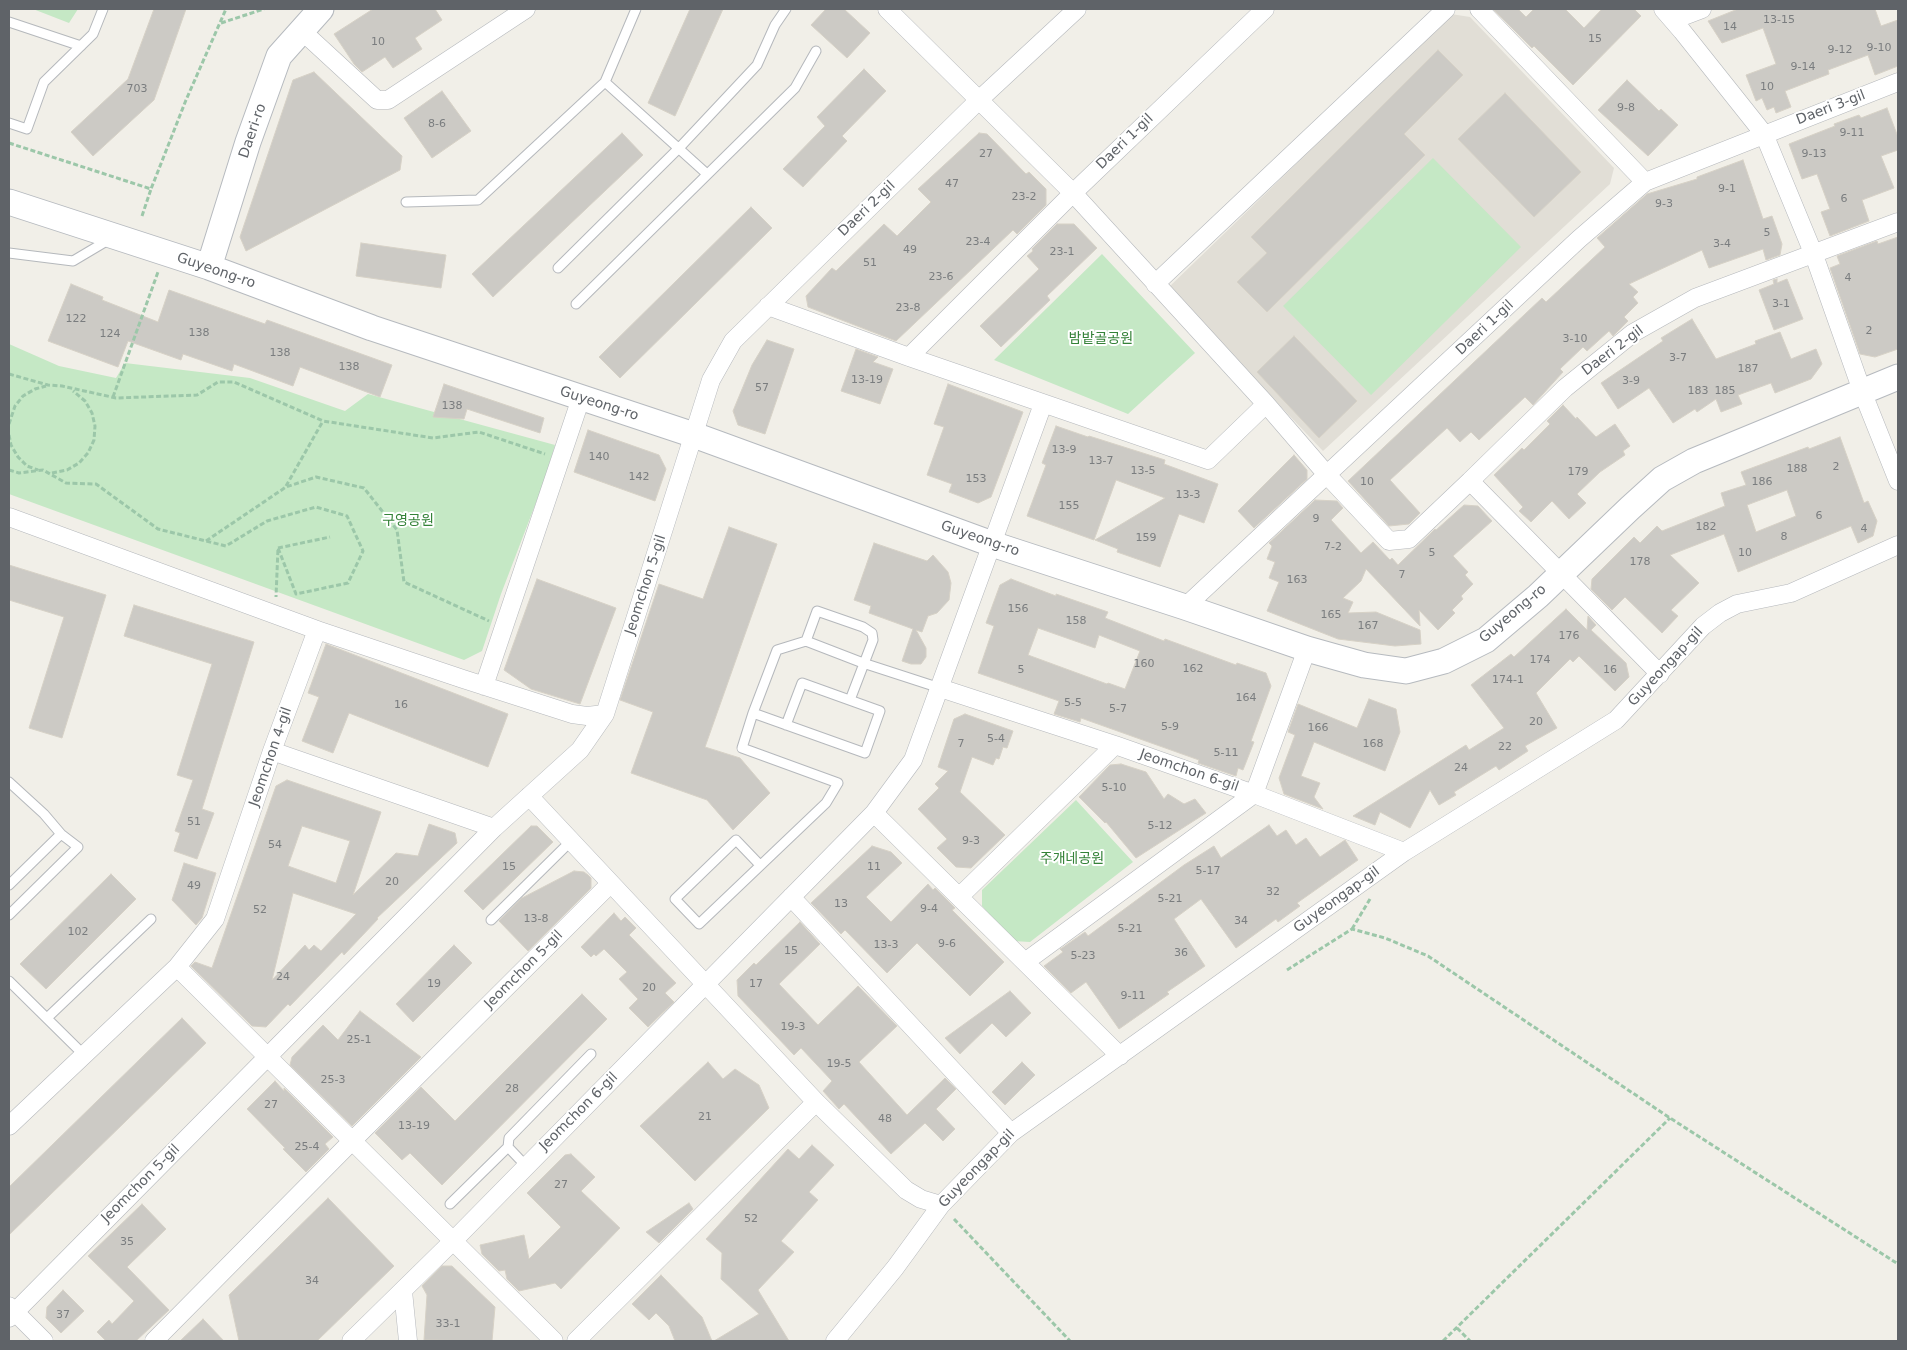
<!DOCTYPE html>
<html>
<head>
<meta charset="utf-8">
<style>
	body { margin:0 }
	#map { position:relative; width:1907px; height:1350px; overflow:hidden; background:#f1efe8; font-family:"DejaVu Sans",sans-serif }
	canvas { display:block }
	.frame { position:absolute; inset:0; border:10px solid #5f6368; pointer-events:none }
</style>
</head>
<body>
<div id="map">
<canvas width="1907" height="1350"></canvas>
<div class="frame"></div>
</div>
<script>
const c = document.querySelector('canvas').getContext('2d');
c.lineJoin = 'round';
function paint(path, color) { c.fillStyle = color; c.fill(path, 'evenodd'); }
const poly = rows => new Path2D(rows.map(r => 'M' + r).join(''));
function trace(path, color, width, dash) { c.strokeStyle = color; c.lineWidth = width; c.lineCap = dash ? 'butt' : 'round'; c.setLineDash(dash || []); c.stroke(path); }
function label(font, color, halo, rows, align = 'center') {
  c.font = font + ' "DejaVu Sans","Noto Sans KR",sans-serif'; c.lineWidth = 4; c.setLineDash([]); c.textBaseline = 'middle'; c.strokeStyle = halo; c.fillStyle = color; for (const [text, x, y, turn = 0] of rows) {
    c.save(); c.translate(x, y); c.rotate((+turn || 0) * Math.PI / 180); c.textAlign = isNaN(turn) ? turn : align; if (halo) c.strokeText(text, 0, 0); c.fillText(text, 0, 0); c.restore();
  }
}
paint(poly([
	[1451,14,1470,17,1614,168,1610,184,1323,451,1168,288]
]), '#e1ded6');
paint(poly([
	[33,9,78,9,69,23],
	[1433,158,1521,247,1371,395,1283,306],
	[1102,254,1195,353,1128,414,994,360],
	[9,344,59,366,116,378,125,363,250,378,345,411,368,394,555,445,545,479,501,594,482,651,464,660,9,494],
	[1076,800,1133,862,1030,942,1013,941,982,906,982,890]
]), '#c5e8c5');
const building = poly([
	[154,9,186,9,154,100,93,156,71,132,128,79,154,9],
	[373,9,435,9,442,20,415,38,422,49,393,68,385,57,362,72,354,64,334,34,373,9],
	[690,9,723,9,675,116,648,103,690,9],
	[826,9,844,9,870,33,847,58,811,25,826,9],
	[1493,9,1518,9,1526,17,1534,9,1565,9,1584,28,1602,9,1634,9,1641,16,1573,85,1534,46,1532,48,1493,9],
	[1738,9,1875,9,1881,26,1898,20,1898,66,1875,75,1868,55,1828,70,1829,74,1785,91,1791,107,1776,113,1774,107,1767,110,1762,98,1756,101,1746,75,1776,64,1763,28,1722,43,1708,21,1738,9],
	[1438,50,1463,75,1404,134,1425,155,1267,312,1237,282,1267,253,1251,237,1438,50],
	[864,69,886,91,842,136,847,141,803,187,783,169,825,126,817,117,864,69],
	[314,72,402,156,400,170,246,251,240,237,293,80,314,72],
	[1627,80,1659,111,1661,109,1678,125,1648,156,1598,110,1627,80],
	[442,91,471,131,432,158,404,118,442,91],
	[1505,93,1581,172,1534,217,1458,139,1505,93],
	[1887,108,1898,137,1898,150,1881,156,1894,188,1862,200,1869,221,1830,236,1821,212,1830,209,1817,174,1802,179,1789,144,1835,126,1834,124,1859,115,1861,118,1887,108],
	[622,133,643,155,493,297,472,274,622,133],
	[979,133,987,134,1026,174,1029,172,1046,189,1046,205,1017,234,1013,230,896,341,808,307,806,296,832,268,836,271,884,224,897,236,931,202,918,189,979,133],
	[1743,160,1763,219,1772,216,1782,244,1780,255,1766,260,1763,249,1709,268,1702,250,1629,284,1638,292,1633,297,1638,303,1624,317,1628,321,1613,336,1609,331,1587,351,1583,347,1560,369,1563,372,1533,405,1525,397,1479,440,1471,432,1460,442,1447,428,1390,480,1420,513,1409,524,1389,526,1348,481,1542,298,1546,302,1605,247,1597,238,1647,194,1697,179,1697,177,1743,160],
	[751,207,772,228,620,378,599,357,751,207],
	[1057,224,1074,224,1097,248,1047,296,1050,300,1001,347,980,326,1039,269,1027,256,1033,251,1032,249,1057,224],
	[1898,237,1898,349,1875,357,1860,354,1830,268,1840,264,1837,256,1877,241,1878,244,1898,237],
	[361,243,446,255,441,288,356,276,361,243],
	[1777,279,1777,283,1787,279,1803,319,1774,330,1759,290,1774,284,1773,280,1777,279],
	[71,284,103,297,102,300,158,322,169,290,265,324,267,320,392,365,380,397,300,367,293,386,234,364,232,371,183,354,181,360,128,341,118,367,48,341,71,284],
	[1692,319,1716,359,1756,344,1755,341,1780,332,1791,359,1816,349,1822,364,1811,379,1775,393,1771,383,1738,395,1742,404,1721,412,1716,399,1697,412,1695,409,1673,423,1649,388,1618,409,1601,383,1663,341,1661,338,1692,319],
	[1294,336,1357,401,1319,438,1257,372,1294,336],
	[767,340,794,349,765,434,738,425,733,411,752,365,767,340],
	[856,349,878,357,873,362,893,369,880,404,841,391,856,349],
	[444,384,544,418,540,433,467,409,464,419,433,417,444,384],
	[948,384,1023,412,991,497,978,503,949,492,952,484,927,475,944,427,934,424,948,384],
	[1563,405,1576,419,1577,417,1596,437,1615,424,1630,446,1623,451,1625,455,1600,472,1577,494,1586,503,1569,519,1552,501,1531,522,1519,511,1523,507,1494,475,1522,448,1524,450,1550,424,1547,421,1563,405],
	[1056,426,1088,437,1089,436,1165,460,1164,464,1218,484,1204,523,1179,514,1160,567,1117,552,1118,549,1095,540,1165,498,1116,480,1094,540,1027,516,1046,465,1042,463,1056,426],
	[588,430,659,455,666,469,655,501,574,472,588,430],
	[1840,437,1864,503,1868,501,1877,521,1873,536,1858,543,1851,526,1738,572,1724,534,1670,555,1699,583,1671,610,1678,616,1662,633,1625,597,1612,610,1591,589,1592,579,1634,537,1640,543,1657,526,1662,531,1725,506,1721,493,1746,485,1741,472,1808,447,1809,449,1840,437],
	[1787,490,1796,516,1756,532,1747,505,1787,490],
	[1294,455,1307,470,1307,479,1254,528,1238,511,1294,455],
	[1315,500,1337,501,1343,508,1331,520,1361,553,1373,542,1390,560,1392,558,1398,565,1435,529,1436,530,1464,505,1478,506,1492,521,1453,556,1468,572,1465,575,1473,584,1461,596,1463,599,1452,610,1455,613,1438,630,1419,610,1420,626,1366,569,1361,581,1343,598,1353,602,1348,613,1376,612,1420,630,1421,644,1395,646,1338,639,1267,611,1279,582,1269,578,1275,562,1267,559,1272,546,1269,543,1315,500],
	[729,527,777,544,705,747,740,758,770,793,733,830,707,800,631,773,653,712,620,700,659,584,703,599,729,527],
	[874,543,927,561,933,555,948,572,951,583,949,600,937,613,928,616,922,632,916,630,926,648,926,657,921,664,911,664,902,661,913,629,869,613,871,606,854,600,874,543],
	[9,565,106,595,62,738,29,728,64,617,9,600,9,565],
	[537,579,616,608,580,704,531,689,504,670,537,579],
	[1011,579,1056,596,1056,594,1108,612,1105,618,1164,641,1165,639,1236,665,1237,663,1266,673,1271,686,1251,741,1254,742,1243,770,1238,768,1236,776,1198,763,1199,760,1081,718,1080,722,1054,714,1059,701,978,673,994,626,986,623,1000,585,1011,579],
	[1038,628,1095,648,1099,635,1140,651,1125,689,1108,683,1107,684,1028,655,1038,628],
	[134,605,254,642,202,809,214,813,197,859,174,851,180,833,175,831,193,780,177,775,212,664,124,636,134,605],
	[1566,609,1587,630,1588,616,1596,625,1591,630,1626,663,1629,677,1615,691,1579,656,1573,662,1570,659,1536,693,1557,728,1525,746,1528,751,1499,770,1496,766,1454,792,1456,795,1439,805,1430,790,1410,828,1380,812,1375,825,1353,816,1466,745,1469,750,1504,728,1471,685,1511,654,1514,657,1566,609],
	[326,644,508,714,488,767,349,713,333,753,302,741,319,697,308,693,326,644],
	[1369,699,1396,709,1400,732,1385,771,1314,742,1301,776,1320,783,1314,797,1323,809,1284,794,1279,778,1295,735,1288,732,1298,704,1357,728,1369,699],
	[965,714,1013,731,1007,748,1003,747,999,759,996,758,993,765,972,757,960,792,1005,835,971,868,956,867,937,848,947,839,918,809,939,788,935,784,948,771,938,767,954,719,965,714],
	[1121,764,1146,772,1164,799,1168,794,1184,804,1195,799,1206,813,1136,858,1106,822,1105,823,1079,797,1110,765,1121,764],
	[287,780,381,812,353,895,396,853,418,856,429,824,455,833,457,843,377,918,378,919,344,955,342,952,290,1006,288,1004,266,1027,252,1026,191,966,195,962,212,968,276,786,287,780],
	[302,826,350,841,336,883,288,866,302,826],
	[293,893,356,914,321,951,314,945,309,950,305,945,272,980,293,893],
	[1269,825,1277,836,1286,830,1296,845,1306,838,1320,857,1345,840,1358,860,1297,903,1300,906,1278,922,1276,919,1236,948,1201,899,1174,919,1205,966,1167,992,1169,994,1119,1029,1086,982,1071,993,1044,966,1063,952,1060,949,1062,948,1085,932,1088,936,1184,865,1214,846,1221,858,1269,825],
	[531,826,537,826,553,842,483,910,464,891,531,826],
	[872,846,891,852,902,863,866,897,891,922,928,884,933,890,935,888,955,908,952,910,1004,962,970,996,917,943,887,973,845,930,841,934,811,903,872,846],
	[184,863,216,873,202,918,196,925,172,900,184,863],
	[574,871,584,872,588,875,591,878,591,888,528,951,499,921,522,898,574,871],
	[111,874,136,899,46,989,20,964,111,874],
	[614,913,621,921,625,917,636,928,629,935,676,983,665,993,674,1002,648,1027,629,1008,638,999,619,979,627,972,604,949,596,956,594,954,591,957,581,947,614,913],
	[800,922,820,944,779,984,818,1025,858,986,897,1026,859,1062,907,1115,945,1078,956,1089,936,1109,955,1129,943,1141,925,1123,891,1154,844,1104,839,1109,823,1091,832,1081,801,1048,794,1055,738,996,737,980,754,963,756,965,800,922],
	[454,945,472,963,413,1022,396,1004,454,945],
	[1010,991,1031,1013,1006,1037,992,1023,960,1054,945,1038,1010,991],
	[582,994,607,1019,442,1185,410,1153,402,1160,375,1133,421,1087,455,1121,582,994],
	[360,1011,421,1057,352,1126,290,1065,292,1057,323,1025,338,1040,360,1011],
	[182,1018,206,1043,9,1235,9,1187,182,1018],
	[708,1062,723,1079,735,1069,759,1085,769,1108,695,1181,640,1126,708,1062],
	[1022,1062,1035,1075,1005,1105,992,1092,1022,1062],
	[275,1081,284,1091,284,1088,333,1137,325,1144,329,1149,306,1172,283,1149,285,1148,247,1109,275,1081],
	[812,1145,834,1165,809,1192,818,1200,781,1241,794,1252,758,1290,789,1341,714,1341,759,1314,721,1279,722,1253,706,1239,788,1149,799,1159,812,1145],
	[571,1154,595,1177,581,1191,620,1228,561,1289,555,1283,519,1291,507,1279,505,1270,499,1271,482,1254,480,1245,524,1235,529,1259,561,1227,527,1193,565,1155,571,1154],
	[328,1198,394,1266,317,1341,239,1341,229,1295,328,1198],
	[689,1203,693,1209,659,1243,646,1232,689,1203],
	[142,1204,166,1229,127,1267,169,1310,136,1341,106,1341,97,1332,109,1320,112,1324,134,1301,88,1256,142,1204],
	[442,1266,452,1266,495,1307,492,1341,424,1340,427,1295,422,1286,442,1266],
	[661,1275,702,1317,712,1341,675,1341,669,1326,656,1313,649,1320,632,1304,661,1275],
	[63,1290,84,1311,61,1333,46,1318,47,1307,63,1290],
	[203,1319,224,1341,180,1341,203,1319]
]);
paint(building, '#cccac5');
trace(building, '#d6d1c6', 1);
const lane = poly([
	[9,22,81,46],
	[605,82,707,174],
	[9,123,27,129,44,82,93,34,103,9],
	[406,202,478,200,605,82,636,9],
	[9,253,73,261,110,239],
	[558,268,681,146,757,65,775,25,786,9],
	[576,304,795,88,816,51],
	[806,641,817,611,863,627,872,633,873,640,850,700],
	[753,713,742,748,838,783,826,803,699,924,675,899,736,840,760,865],
	[786,725,802,683,880,711,865,753,753,713,777,650,806,641,863,663,940,688],
	[9,782,44,814,61,834,9,885],
	[9,915,78,847,61,834],
	[491,920,571,841],
	[9,981,84,1055],
	[47,1018,151,919],
	[508,1147,526,1166],
	[450,1204,508,1147,509,1138,591,1054]
]);
const street = poly([
	[887,9,1073,193,1266,404,1328,476,1389,541,1409,539,1470,481,1660,674],
	[1479,9,1645,182],
	[1663,9,1682,31,1764,134,1814,255,1862,391,1898,481],
	[1673,20,1702,9],
	[302,31,377,100,388,100,526,9],
	[1155,284,1446,9],
	[768,306,909,357,1208,460,1266,404],
	[909,357,1073,193,1265,9],
	[1470,481,1565,388,1633,333,1695,298,1898,222],
	[9,517,317,630,463,679,572,714,587,716,605,714],
	[1185,607,1579,239,1645,182,1898,82],
	[484,686,581,398],
	[940,688,1115,745,1254,794,1404,852],
	[272,751,494,828],
	[1254,794,1307,649],
	[529,796,816,1102,906,1190,921,1199,941,1205],
	[874,813,1120,1056],
	[791,897,1011,1133],
	[959,897,1115,745],
	[1025,962,1254,794],
	[177,967,554,1341],
	[9,1126,177,967,215,919,272,751,317,630],
	[403,1291,408,1341],
	[9,1306,44,1341],
	[9,1318,494,828,580,750,605,714,711,380,733,341,980,99,1077,9],
	[154,1341,352,1141,610,884],
	[351,1341,453,1241,874,813,913,760,1043,404],
	[576,1341,816,1102],
	[835,1341,895,1268,941,1205,1011,1133,1404,852,1616,720,1703,626,1720,613,1737,604,1791,593,1898,545]
]);
const secondary = poly([
	[9,202,209,267,372,328,694,435,992,544,1185,607,1307,649,1364,665,1406,671,1444,661,1486,640,1538,596,1630,508,1662,479,1694,461,1898,377],
	[209,267,248,142,279,56,321,9]
]);
trace(lane, '#b5b8bc', 11);
trace(street, '#b5b8bc', 19);
trace(secondary, '#b6babf', 27);
trace(poly([
	[221,23,264,9],
	[9,143,151,189,186,100,226,9],
	[142,216,151,189],
	[9,374,48,385,62,386,116,398,197,395,218,382,234,382,323,421,433,438,479,432,545,454],
	[113,397,158,272],
	[9,424,15,406,23,396,35,389,46,386],
	[9,435,11,445,18,457,27,466,38,470],
	[9,470,19,473,43,470,66,483,96,484,158,529,226,546,267,521,316,507,347,516,363,551,348,583,296,594,278,548,276,597],
	[52,473,67,470,79,463,88,453,94,440,95,426,92,413,85,401,73,391],
	[286,486,323,421],
	[206,541,286,487,316,477,364,488,397,530,404,582,489,621],
	[278,548,330,537],
	[1352,929,1370,899],
	[1287,970,1352,929,1385,938,1428,956,1670,1118,1898,1264],
	[954,1219,1070,1341],
	[1457,1328,1470,1341],
	[1443,1341,1670,1118]
]), '#9cc7a9', 3, [5, 2.5]);
trace(lane, '#fff', 9);
trace(street, '#fff', 18);
trace(secondary, '#fff', 25);
label('11px', '#7a7d7f', null, [
	["13-15",1779,20],
	["14",1730,27],
	["15",1595,39],
	["10",378,42],
	["9-10",1879,48],
	["9-12",1840,50],
	["9-14",1803,67],
	["10",1767,87],
	["703",137,89],
	["9-8",1626,108],
	["8-6",437,124],
	["9-11",1852,133],
	["27",986,154],
	["9-13",1814,154],
	["47",952,184],
	["9-1",1727,189],
	["23-2",1024,197],
	["6",1844,199],
	["9-3",1664,204],
	["5",1767,233],
	["23-4",978,242],
	["3-4",1722,244],
	["49",910,250],
	["23-1",1062,252],
	["51",870,263],
	["23-6",941,277],
	["4",1848,278],
	["3-1",1781,304],
	["23-8",908,308],
	["122",76,319],
	["2",1869,331],
	["138",199,333],
	["124",110,334],
	["3-10",1575,339],
	["138",280,353],
	["3-7",1678,358],
	["138",349,367],
	["187",1748,369],
	["13-19",867,380],
	["3-9",1631,381],
	["57",762,388],
	["183",1698,391],
	["185",1725,391],
	["138",452,406],
	["13-9",1064,450],
	["140",599,457],
	["13-7",1101,461],
	["2",1836,467],
	["188",1797,469],
	["13-5",1143,471],
	["179",1578,472],
	["142",639,477],
	["153",976,479],
	["10",1367,482],
	["186",1762,482],
	["13-3",1188,495],
	["155",1069,506],
	["6",1819,516],
	["9",1316,519],
	["182",1706,527],
	["4",1864,529],
	["8",1784,537],
	["159",1146,538],
	["7-2",1333,547],
	["5",1432,553],
	["10",1745,553],
	["178",1640,562],
	["7",1402,575],
	["163",1297,580],
	["156",1018,609],
	["165",1331,615],
	["158",1076,621],
	["167",1368,626],
	["176",1569,636],
	["174",1540,660],
	["160",1144,664],
	["162",1193,669],
	["5",1021,670],
	["16",1610,670],
	["174-1",1508,680],
	["164",1246,698],
	["5-5",1073,703],
	["16",401,705],
	["5-7",1118,709],
	["20",1536,722],
	["5-9",1170,727],
	["166",1318,728],
	["5-4",996,739],
	["7",961,744],
	["168",1373,744],
	["22",1505,747],
	["5-11",1226,753],
	["24",1461,768],
	["5-10",1114,788],
	["51",194,822],
	["5-12",1160,826],
	["9-3",971,841],
	["54",275,845],
	["15",509,867],
	["11",874,867],
	["5-17",1208,871],
	["20",392,882],
	["49",194,886],
	["32",1273,892],
	["5-21",1170,899],
	["13",841,904],
	["9-4",929,909],
	["52",260,910],
	["13-8",536,919],
	["34",1241,921],
	["5-21",1130,929],
	["102",78,932],
	["9-6",947,944],
	["13-3",886,945],
	["15",791,951],
	["36",1181,953],
	["5-23",1083,956],
	["24",283,977],
	["19",434,984],
	["17",756,984],
	["20",649,988],
	["9-11",1133,996],
	["19-3",793,1027],
	["25-1",359,1040],
	["19-5",839,1064],
	["25-3",333,1080],
	["28",512,1089],
	["27",271,1105],
	["21",705,1117],
	["48",885,1119],
	["13-19",414,1126],
	["25-4",307,1147],
	["27",561,1185],
	["52",751,1219],
	["35",127,1242],
	["34",312,1281],
	["37",63,1315],
	["33-1",448,1324]
]);
label('14px', '#5f6368', '#fff', [
	["Daeri 3-gil",1831,108,-21],
	["Daeri-ro",253,131,-71],
	["Daeri 1-gil",1125,142,-44],
	["Daeri 2-gil",867,209,-44],
	["Guyeong-ro",216,271,19],
	["Daeri 1-gil",1485,328,-43],
	["Daeri 2-gil",1613,351,-37],
	["Guyeong-ro",599,404,18],
	["Guyeong-ro",980,539,19],
	["Jeomchon 5-gil",646,585,-72],
	["Guyeong-ro",1513,614,-40],
	["Guyeongap-gil",1666,667,-47],
	["Jeomchon 4-gil",271,757,-71],
	["Jeomchon 6-gil",1189,771,19],
	["Guyeongap-gil",1337,900,-36],
	["Jeomchon 5-gil",524,970,-45],
	["Jeomchon 6-gil",579,1112,-45],
	["Guyeongap-gil",977,1169,-46],
	["Jeomchon 5-gil",141,1184,-45]
]);
label('14px', '#348238', '#fff', [
	["밤밭골공원",1101,339],
	["구영공원",408,521],
	["주개네공원",1072,859]
]);
</script>
</body>
</html>
